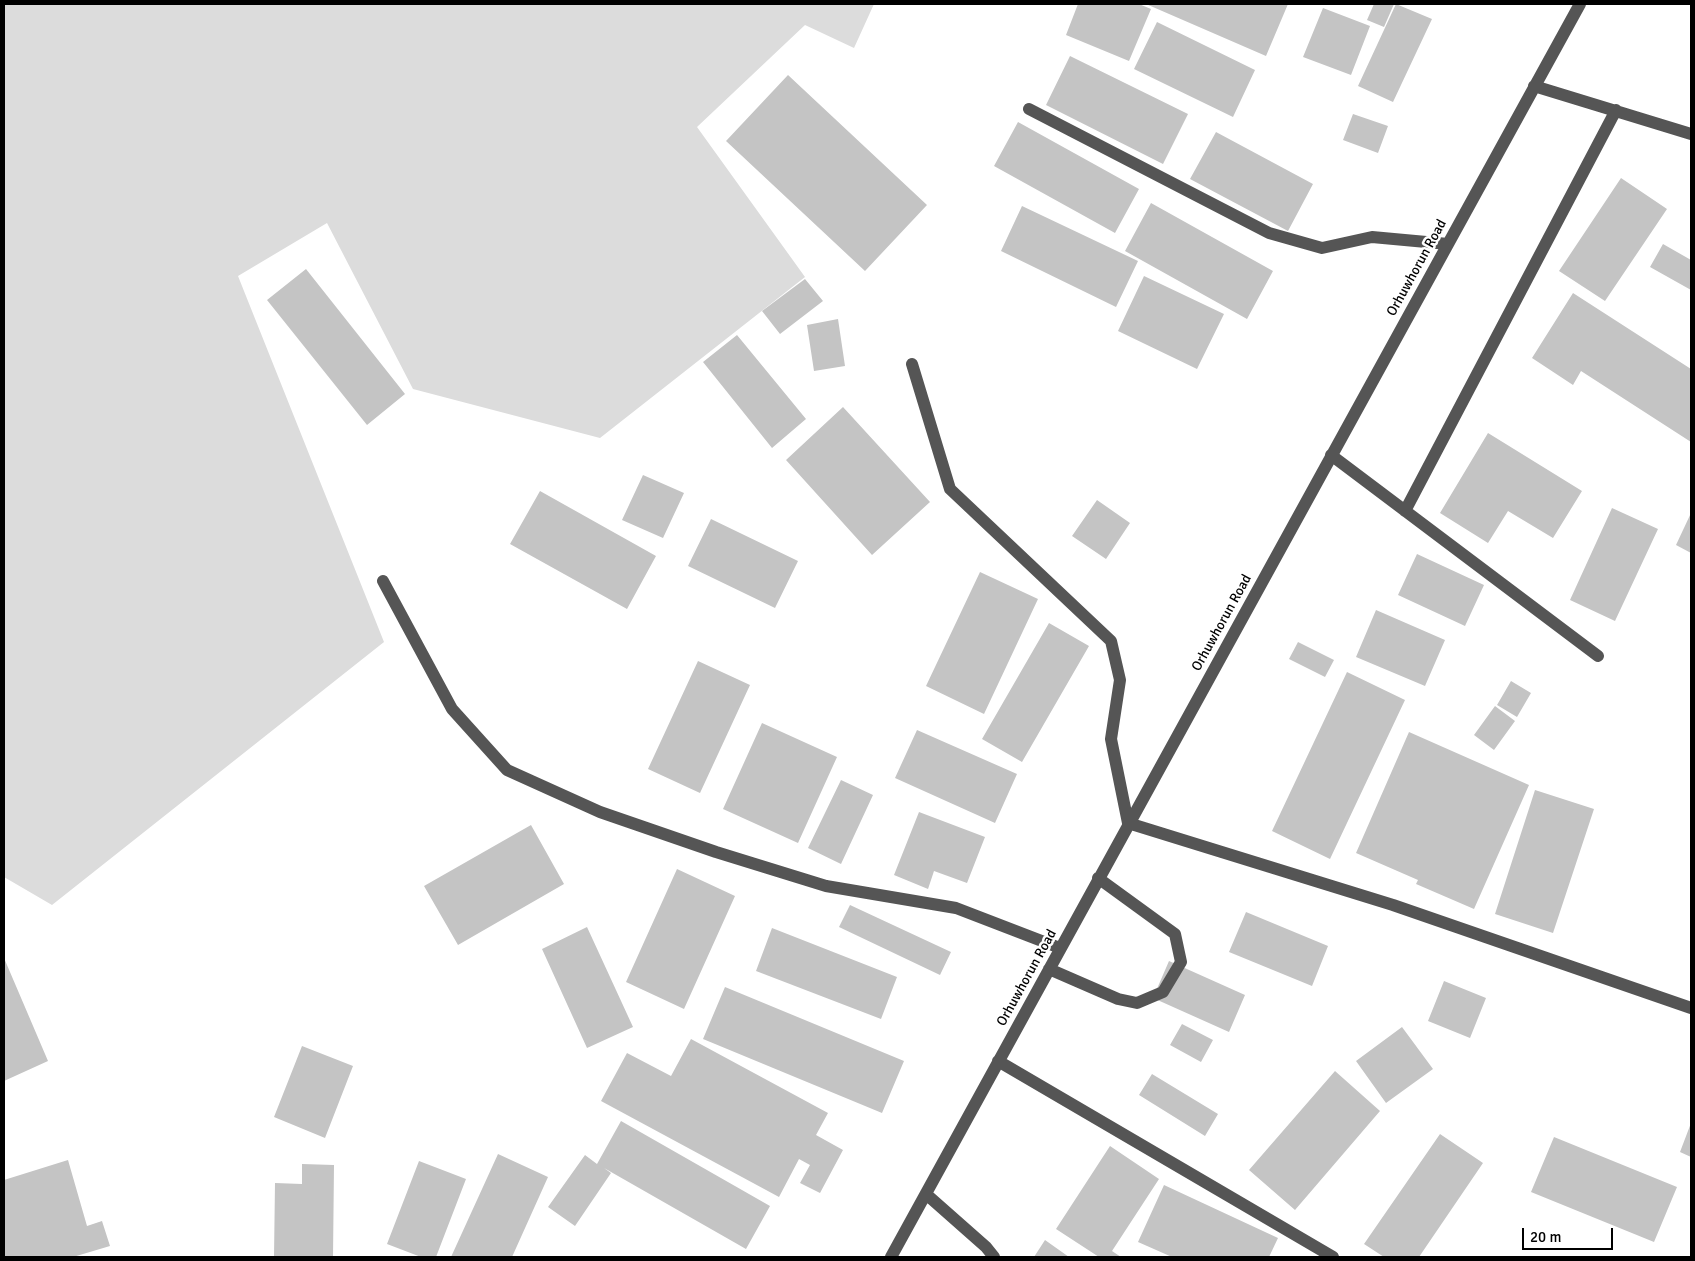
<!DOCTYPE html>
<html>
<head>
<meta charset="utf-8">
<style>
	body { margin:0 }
	#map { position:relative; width:1695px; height:1261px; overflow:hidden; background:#fff; font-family:Signika,sans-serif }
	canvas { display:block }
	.frame { position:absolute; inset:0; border:5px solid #000; pointer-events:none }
	.scale { position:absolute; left:1522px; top:1228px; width:91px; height:22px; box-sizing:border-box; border:2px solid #000; border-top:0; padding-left:6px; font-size:15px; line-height:18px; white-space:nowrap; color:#000; -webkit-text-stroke:4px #fff; paint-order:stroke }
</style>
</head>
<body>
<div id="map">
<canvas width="1695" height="1261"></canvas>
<div class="frame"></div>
<div class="scale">20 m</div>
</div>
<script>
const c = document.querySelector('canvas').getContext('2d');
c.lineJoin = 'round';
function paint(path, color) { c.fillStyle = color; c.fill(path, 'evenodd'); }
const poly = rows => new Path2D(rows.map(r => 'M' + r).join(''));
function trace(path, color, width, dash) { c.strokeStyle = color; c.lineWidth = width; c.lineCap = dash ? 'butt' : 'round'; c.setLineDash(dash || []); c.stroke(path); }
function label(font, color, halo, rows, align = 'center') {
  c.font = font + ' Signika,sans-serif'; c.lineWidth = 5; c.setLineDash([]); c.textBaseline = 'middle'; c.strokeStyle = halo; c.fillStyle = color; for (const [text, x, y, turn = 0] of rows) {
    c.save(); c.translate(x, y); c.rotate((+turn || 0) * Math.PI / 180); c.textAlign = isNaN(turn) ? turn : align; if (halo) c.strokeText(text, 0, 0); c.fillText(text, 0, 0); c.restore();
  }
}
paint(poly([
	[4,4,874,4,854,48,805,25,697,127,805,277,600,438,413,389,327,223,238,276,384,642,52,905,4,877]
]), '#dcdcdc');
paint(poly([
	[1078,4,1139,4,1151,9,1129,61,1066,35],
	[1146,4,1288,4,1266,56],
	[1374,4,1394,4,1384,27,1367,20],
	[1396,4,1432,19,1393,102,1358,86],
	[1323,8,1370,26,1351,75,1303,57],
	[1157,22,1255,70,1233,117,1134,69],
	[1070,56,1188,114,1163,164,1046,105],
	[788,75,927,205,865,271,726,141],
	[1353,114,1388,126,1378,153,1343,140],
	[1018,122,1139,189,1115,233,994,166],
	[1216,132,1313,184,1288,231,1190,179],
	[1621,178,1667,209,1605,301,1559,271],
	[1151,203,1273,271,1247,319,1125,251],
	[1022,206,1138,261,1116,307,1001,251],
	[1663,244,1691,260,1691,290,1650,267],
	[306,269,405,394,367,425,267,300],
	[1144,276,1224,314,1197,369,1118,331],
	[805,279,823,301,780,334,762,311],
	[1573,293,1691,369,1691,442,1581,371,1573,385,1532,358],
	[838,319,845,366,814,371,807,325],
	[737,335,806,419,772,448,703,362],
	[843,407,930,502,872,555,786,460],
	[1488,433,1582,491,1553,538,1508,511,1488,543,1440,513],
	[643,475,684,493,663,538,622,520],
	[540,491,656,556,627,609,510,544],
	[1097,500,1130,523,1106,559,1072,536],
	[1612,508,1658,529,1615,621,1570,600],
	[1691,513,1691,553,1676,545],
	[711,519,798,561,775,608,688,566],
	[1417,554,1484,585,1465,626,1398,595],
	[980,572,1038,599,984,714,926,686],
	[1376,610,1445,640,1425,686,1356,657],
	[1049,623,1089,646,1022,762,982,739],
	[1298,642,1334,660,1325,677,1289,659],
	[698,661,750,685,700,793,648,769],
	[1347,672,1405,700,1330,859,1272,831],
	[1511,681,1531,693,1517,717,1497,705],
	[1495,706,1515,721,1494,750,1474,735],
	[762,723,837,757,798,843,723,809],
	[917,730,1017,774,995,823,895,778],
	[1409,732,1529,785,1474,909,1416,884,1418,880,1356,853],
	[841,780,873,795,841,864,808,848],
	[1535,790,1594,809,1553,933,1495,914],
	[919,812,985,837,967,883,934,871,928,889,894,875],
	[531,825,564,884,458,945,424,886],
	[677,869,735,896,684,1009,626,982],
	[850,905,951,952,940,975,839,927],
	[1246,912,1328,946,1312,986,1229,952],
	[587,927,633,1027,587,1048,542,949],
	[772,928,897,977,881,1019,756,971],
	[4,958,48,1061,4,1081],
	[1169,961,1245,995,1229,1032,1153,998],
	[1444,981,1486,998,1470,1038,1428,1021],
	[725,987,904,1061,882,1113,703,1039],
	[1182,1024,1213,1040,1201,1062,1170,1045],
	[1402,1027,1433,1069,1386,1103,1356,1061],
	[691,1039,828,1113,816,1135,843,1150,820,1193,800,1183,810,1165,799,1159,779,1197,601,1101,627,1053,671,1076],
	[302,1046,353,1066,325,1138,274,1117],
	[1335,1071,1380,1111,1295,1210,1249,1170],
	[1152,1074,1218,1114,1205,1136,1139,1095],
	[621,1121,770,1206,746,1249,604,1168,611,1173,575,1226,548,1207,585,1155,597,1164],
	[1691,1123,1691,1157,1680,1152],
	[1440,1134,1483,1163,1419,1257,1384,1257,1364,1244],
	[1554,1137,1677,1187,1654,1242,1531,1192],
	[1110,1146,1159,1179,1112,1251,1121,1257,1099,1257,1056,1229],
	[498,1154,548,1177,512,1257,451,1257],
	[68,1160,87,1226,102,1221,110,1246,73,1257,4,1257,4,1180],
	[419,1161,466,1179,436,1257,421,1257,387,1244],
	[302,1164,334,1165,333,1257,274,1257,275,1183,302,1184],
	[1164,1185,1278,1238,1269,1257,1172,1257,1138,1242],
	[1045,1240,1069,1257,1034,1257]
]), '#c4c4c4');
trace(poly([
	[1534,86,1691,134],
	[1029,109,1269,233,1322,248,1372,237,1448,244],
	[912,364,950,489,1111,641,1120,680,1111,739,1128,823,1393,905,1691,1008],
	[1331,455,1598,656],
	[1405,511,1616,110],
	[383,581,452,709,507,770,600,812,716,852,826,886,956,908,1060,948],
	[1049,969,1118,999,1137,1003,1163,992,1181,962,1175,934,1098,878],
	[998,1061,1333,1257],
	[926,1194,986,1247,994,1257],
	[891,1257,1580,4]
]), '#555', 12);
label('14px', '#000', '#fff', [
	["Orhuwhorun Road",1417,268,-61],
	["Orhuwhorun Road",1222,623,-61],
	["Orhuwhorun Road",1027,978,-61]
]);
</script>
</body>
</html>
